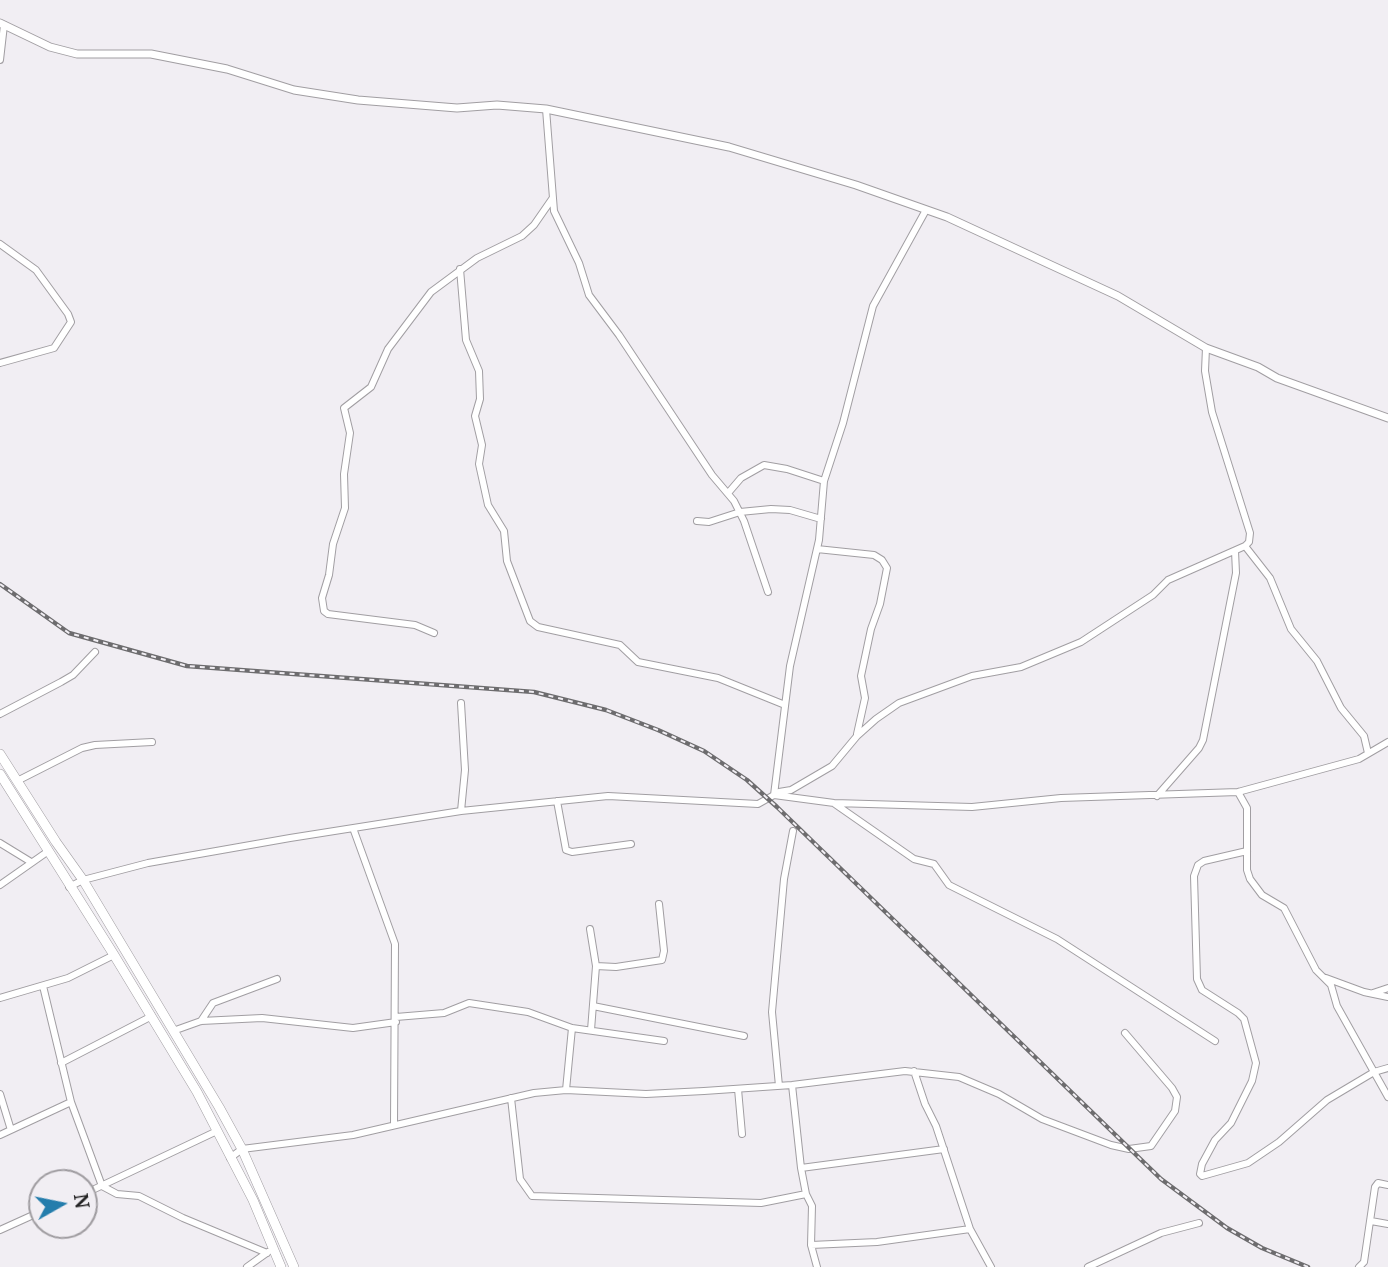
<!DOCTYPE html>
<html>
<head>
<meta charset="utf-8">
<style>
	body { margin:0 }
	#map { position:relative; width:1388px; height:1267px; overflow:hidden; background:#f1eef3; font-family:"Noto Serif",serif }
	canvas { display:block }
	.north { position:absolute; left:28px; top:1169px; width:70px; height:70px; box-sizing:border-box; background:#f1eef3; border:2px solid #9f9ca0; border-radius:50%; rotate:81deg; font-size:19px; font-weight:700; line-height:28px; text-align:center; color:#232223 }
	.north::after { content:''; display:block; margin:auto; width:24px; height:32px; background:#247dac; clip-path:polygon(50% 0,100% 100%,50% 72%,0 100%) }
</style>
</head>
<body>
<div id="map">
<canvas width="1388" height="1267"></canvas>
<div class="north">N</div>
</div>
<script>
const c = document.querySelector('canvas').getContext('2d');
c.lineJoin = 'round';
const poly = rows => new Path2D(rows.map(r => 'M' + r).join(''));
function trace(path, color, width, dash) { c.strokeStyle = color; c.lineWidth = width; c.lineCap = dash ? 'butt' : 'round'; c.setLineDash(dash || []); c.stroke(path); }
const minor = poly([
	[0,60,4,25],
	[546,109,554,211,579,263,589,295,619,335,712,475,734,501,744,521,768,592],
	[0,244,36,270,68,314,71,322,54,348,0,363],
	[460,269,466,340,479,371,480,399,475,416,482,445,479,464,488,505,504,531,507,561,530,621,538,627,620,645,638,662,718,678,785,705],
	[729,492,741,478,764,465,787,469,824,481],
	[697,521,709,522,740,512,771,509,790,510,821,519],
	[1245,546,1270,578,1291,629,1317,661,1341,708,1364,736,1368,753],
	[817,549,874,555,882,560,887,568,880,604,871,629,861,676,865,698,857,734],
	[434,633,415,625,328,614,324,611,322,598,329,575,333,544,345,508,344,474,350,433,344,408,371,387,388,349,431,292,477,258,522,236,534,225,552,199],
	[461,703,465,770,461,811],
	[0,714,61,682,73,675,95,652],
	[17,781,82,748,95,745,152,742],
	[779,792,791,790,832,766,857,736,876,719,899,703,972,676,1021,667,1081,642,1153,595,1168,580,1245,546,1249,542,1250,533,1212,412,1205,371,1206,348],
	[1238,792,1247,808,1247,870,1250,879,1262,895,1284,908,1316,970,1331,985,1337,1006,1388,1097],
	[774,795,790,666,819,540,824,481,843,423,873,306,926,210],
	[1157,796,1199,748,1203,740,1236,573,1235,551],
	[557,801,566,850,572,852,631,844],
	[835,804,914,859,934,864,949,885,1057,939,1215,1041],
	[353,828,395,944,394,1125],
	[0,843,31,862],
	[1247,851,1204,861,1198,865,1194,876,1197,979,1202,990,1238,1013,1244,1019,1256,1063,1252,1081,1231,1123,1215,1140,1202,1164,1200,1174,1202,1176,1248,1163,1279,1142,1327,1100,1374,1072,1388,1068],
	[0,885,47,852],
	[69,887,83,880,148,863,290,838,461,811,608,796,758,804,774,795,834,803,972,807,1061,798,1238,792,1359,759,1388,742],
	[590,929,596,966,591,1030],
	[596,966,616,967,662,960,664,951,659,904],
	[1326,978,1364,992,1388,997],
	[43,986,71,1102,102,1186,117,1194,139,1196,183,1218,267,1253],
	[1373,993,1388,988],
	[0,998,68,978,114,955],
	[593,1006,744,1036],
	[396,1017,444,1013,469,1003,528,1012,572,1028,664,1041],
	[201,1021,213,1003,277,979],
	[173,1031,201,1021,262,1018,353,1028,396,1022],
	[61,1063,152,1016],
	[914,1071,925,1104,936,1126,970,1229,991,1267],
	[792,1085,801,1168,806,1194,812,1206,811,1245,817,1267],
	[779,1086,772,1012,784,879,793,831],
	[738,1089,742,1134],
	[566,1090,572,1028],
	[0,1094,11,1130],
	[511,1098,520,1179,532,1196,761,1203,806,1194],
	[0,1135,71,1102],
	[230,1158,242,1149,353,1135,534,1093,566,1090,646,1094,704,1091,792,1085,905,1071,959,1077,999,1094,1042,1119,1111,1145,1129,1149,1151,1146,1175,1111,1177,1097,1172,1088,1125,1033],
	[801,1168,944,1149],
	[84,1194,217,1131],
	[1371,1221,1388,1224],
	[0,1230,42,1211],
	[811,1245,877,1242,970,1229],
	[247,1267,268,1252],
	[1088,1267,1161,1233,1199,1223],
	[1359,1267,1364,1262,1375,1187,1378,1183,1388,1185]
]);
const tertiary = poly([
	[0,23,50,47,77,54,151,54,227,69,294,90,358,100,457,108,497,105,546,109,729,147,856,185,947,217,1118,296,1206,348,1258,367,1277,378,1388,418]
]);
const secondary = poly([
	[0,754,56,842,83,880,219,1107,242,1149,294,1267],
	[0,774,114,955,197,1092,253,1200,281,1267]
]);
trace(minor, '#a19ea2', 8);
trace(tertiary, '#a19ea2', 9);
trace(secondary, '#a19ea2', 10);
trace(minor, '#fff', 6);
trace(tertiary, '#fff', 7);
trace(secondary, '#fff', 9);
const rail = poly([
	[0,584,69,633,187,666,534,692,606,710,658,730,704,751,747,780,777,807,1161,1179,1227,1228,1262,1248,1308,1267]
]);
trace(rail, '#6d6c6e', 4.5);
trace(rail, '#f1eef3', 2, [5]);
</script>
</body>
</html>
